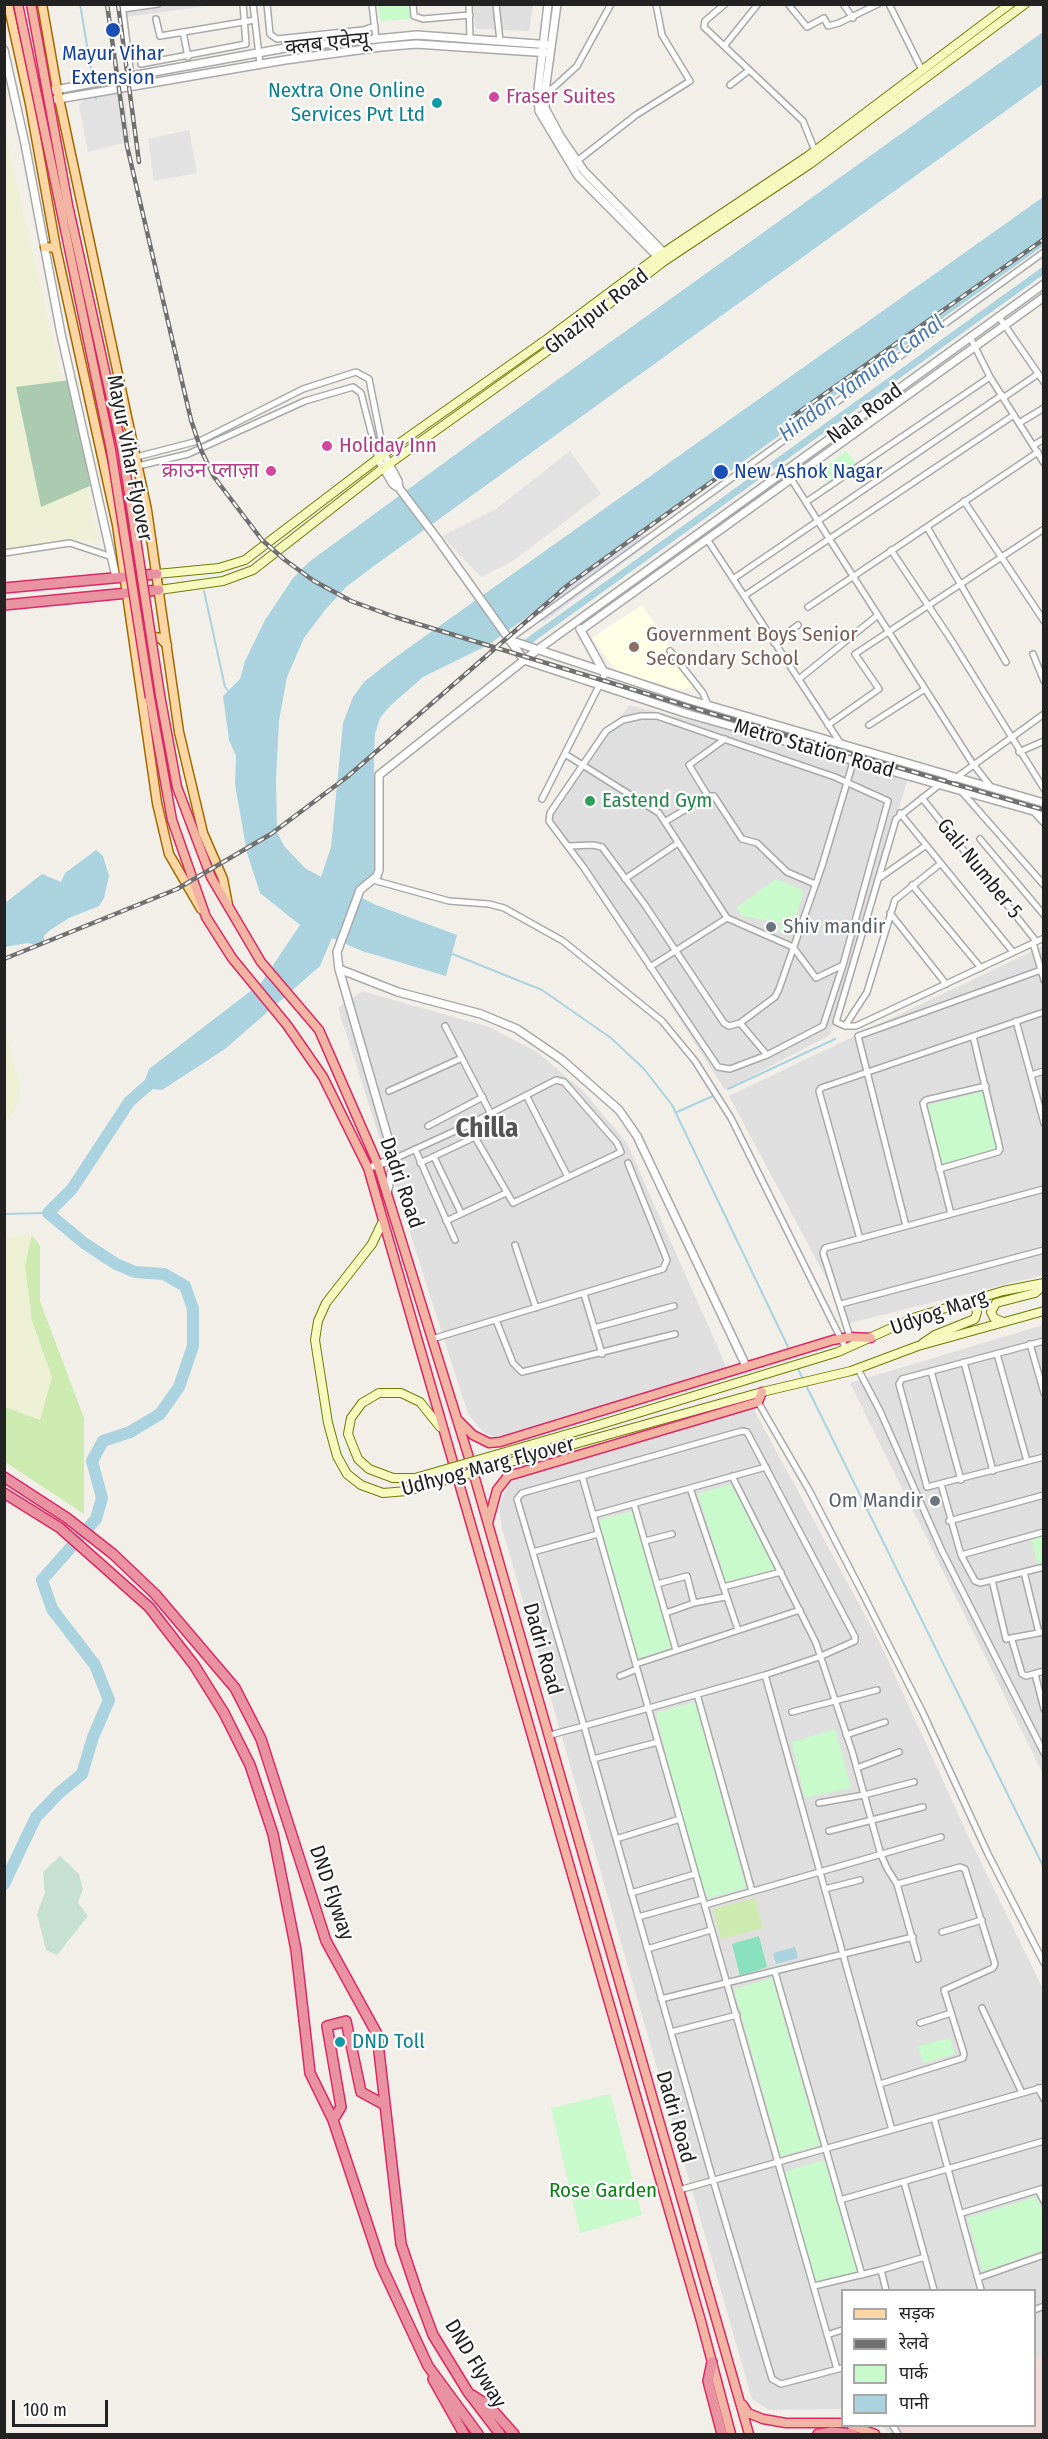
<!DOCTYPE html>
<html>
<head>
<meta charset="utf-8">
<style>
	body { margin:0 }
	#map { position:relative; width:1048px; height:2439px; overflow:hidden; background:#f2efe9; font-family:"Fira Sans Condensed","Noto Sans Devanagari",sans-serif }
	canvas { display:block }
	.frame { position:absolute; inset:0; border:6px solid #222; pointer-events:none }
	.legend { position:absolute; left:841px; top:2289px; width:195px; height:138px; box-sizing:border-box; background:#fff; border:2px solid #a7a7a7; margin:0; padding:8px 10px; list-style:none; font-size:18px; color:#222 }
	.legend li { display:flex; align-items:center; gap:12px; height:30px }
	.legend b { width:30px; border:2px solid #a7a7a7 }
	.scale { position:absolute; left:12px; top:2400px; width:96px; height:27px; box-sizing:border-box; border:3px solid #222; border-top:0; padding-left:8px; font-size:18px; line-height:21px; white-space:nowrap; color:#222; -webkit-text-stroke:4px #fff; paint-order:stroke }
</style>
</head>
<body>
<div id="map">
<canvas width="1048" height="2439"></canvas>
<div class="frame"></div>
<ul class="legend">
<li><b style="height:8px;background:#fcd6a4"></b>सड़क</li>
<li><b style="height:8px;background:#707070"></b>रेलवे</li>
<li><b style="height:16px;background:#c8facc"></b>पार्क</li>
<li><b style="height:16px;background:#aad3df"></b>पानी</li>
</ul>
<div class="scale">100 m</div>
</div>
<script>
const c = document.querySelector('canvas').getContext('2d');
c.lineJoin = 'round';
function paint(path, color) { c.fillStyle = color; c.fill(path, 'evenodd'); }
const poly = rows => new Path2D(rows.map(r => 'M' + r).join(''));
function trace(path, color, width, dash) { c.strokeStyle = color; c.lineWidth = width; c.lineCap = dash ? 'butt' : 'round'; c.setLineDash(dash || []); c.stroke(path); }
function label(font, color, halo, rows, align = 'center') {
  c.font = font + ' "Fira Sans Condensed","Noto Sans Devanagari",sans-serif'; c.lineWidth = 4.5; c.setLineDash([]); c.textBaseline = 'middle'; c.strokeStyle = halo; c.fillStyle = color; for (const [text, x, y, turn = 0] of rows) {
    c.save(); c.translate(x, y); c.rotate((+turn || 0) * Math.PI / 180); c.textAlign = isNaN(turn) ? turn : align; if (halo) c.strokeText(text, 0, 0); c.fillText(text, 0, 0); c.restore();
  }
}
paint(poly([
	[125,4,214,5,126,17],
	[473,5,533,5,529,31,476,29],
	[629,705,857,761,908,778,830,1035,725,1090,550,817],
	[1043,946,1043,1275,850,1323,729,1096],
	[362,991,489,1027,537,1052,584,1092,627,1143,730,1375,510,1443,484,1433,468,1414,338,1008],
	[1043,1325,1043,1774,850,1383],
	[753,1408,880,1643,971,1842,1043,1989,1043,2434,891,2434,881,2426,1034,2426,1034,2290,842,2290,842,2409,769,2410,752,2399,502,1528,499,1508,507,1486,519,1475]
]), '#e0dfdf');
paint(poly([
	[1043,2355,1043,2434,894,2434,889,2426,1034,2426,1035,2358]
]), '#f2dad9');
paint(poly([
	[642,605,697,685,681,690,615,670,592,638]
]), '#ffffe5');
paint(poly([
	[4,127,99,542,84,540,5,551],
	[4,1027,21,1087,15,1112,5,1119],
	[32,1235,25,1265,32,1321,52,1377,40,1420,5,1407,5,1237]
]), '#eef0d5');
paint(poly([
	[32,1235,40,1246,40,1301,84,1418,84,1514,5,1462,5,1407,40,1420,52,1377,32,1321,25,1265],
	[755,1898,763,1928,721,1939,713,1909]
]), '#cdebb0');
paint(poly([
	[60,1856,79,1874,83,1889,78,1903,88,1916,57,1955,46,1950,37,1914,45,1893,43,1872]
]), '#c6e0d4');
paint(poly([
	[70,380,90,486,41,507,16,387]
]), '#aacbaf');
paint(poly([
	[378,5,415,5,417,19,380,21],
	[846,451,858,466,829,486,819,471],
	[776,879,801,889,803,894,790,935,778,932,781,923,742,916,736,908],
	[983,1091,999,1150,941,1164,926,1106],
	[731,1484,775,1569,726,1582,698,1494],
	[634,1511,673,1648,638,1658,599,1520],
	[1043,1534,1043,1564,1038,1566,1031,1538],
	[695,1702,746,1888,707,1898,695,1874,656,1713],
	[835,1729,851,1788,805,1798,792,1742],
	[772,1978,820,2145,781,2156,734,1989],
	[950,2038,955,2054,923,2063,918,2046],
	[610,2094,642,2215,580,2233,551,2108],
	[824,2160,858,2274,817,2285,784,2172],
	[1036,2197,1043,2212,1043,2250,983,2272,967,2218]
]), '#c8facc');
paint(poly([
	[759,1936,767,1967,740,1976,732,1944]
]), '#88e0be');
paint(poly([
	[123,91,131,141,88,152,79,105,85,99],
	[189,130,197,173,154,181,148,139],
	[570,451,601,494,513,561,481,577,442,536,496,509]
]), '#e2e2e2');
paint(poly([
	[632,521,649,544,544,622,527,597]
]), '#dddde8');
paint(poly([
	[1043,32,1043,84,374,566,346,587,325,610,304,638,287,677,279,721,276,779,277,832,284,846,305,868,321,877,331,847,343,723,353,697,364,682,393,659,1043,197,1043,246,488,645,423,677,390,706,380,718,375,734,374,754,375,875,358,886,354,894,376,905,457,935,446,976,362,951,332,938,320,966,225,1049,162,1090,142,1088,149,1069,261,983,300,925,260,893,247,853,235,784,236,756,229,740,223,696,240,679,245,661,265,620,293,578,309,562,542,391],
	[96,850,103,856,109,876,104,898,99,906,69,918,50,930,44,936,44,941,36,945,28,943,5,947,5,903,42,874,61,882,65,873],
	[795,1947,798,1958,776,1964,773,1953]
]), '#aad3df');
trace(poly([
	[80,4,96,99],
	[204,591,225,687,229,692],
	[450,953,542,990,611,1038,644,1069,672,1105,790,1351],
	[728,1089,835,1039],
	[677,1112,713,1096],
	[4,1214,48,1213],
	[797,1367,1044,1868]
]), '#aad3df', 2);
trace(poly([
	[526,643,1044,270]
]), '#aad3df', 7);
trace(poly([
	[4,1884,36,1817,59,1793,82,1774,93,1737,109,1700,95,1665,52,1609,42,1580,96,1519,102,1498,92,1461,103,1441,130,1432,160,1414,179,1387,193,1346,193,1309,185,1286,164,1274,135,1272,116,1264,84,1243,48,1213,72,1189,129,1102,155,1079]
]), '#aad3df', 12);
const minor = poly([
	[122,4,131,76],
	[253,4,260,64],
	[267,4,270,34,277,39,363,30,375,26],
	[372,4,376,39],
	[413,4,414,16,423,19,470,15],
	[469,4,470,38],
	[496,4,500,41],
	[725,4,705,21,704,27,803,121,815,151],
	[788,4,807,27,824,18,828,26,839,23,878,4],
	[843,4,853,18],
	[889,4,922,70],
	[122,9,158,4],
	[156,19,160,36,255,20],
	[183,32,188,57],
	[725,45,758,4],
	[141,64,246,44,243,4],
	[730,85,748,71],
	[545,91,553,88,577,66,611,4],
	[577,161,636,115,690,81,662,35,656,4],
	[999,317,1044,382],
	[970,337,990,377,1044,463],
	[1003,398,1038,374],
	[1019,423,1044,408],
	[1034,445,1044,439],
	[136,457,202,440,303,389,356,372,369,379,384,454],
	[138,466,188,454,305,401,353,387,361,393,378,459],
	[786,471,973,764,991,787],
	[964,501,1044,621],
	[806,502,990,377],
	[927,527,1006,662],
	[707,539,841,744],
	[891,550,950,638,1044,789],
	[4,553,70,543,112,557],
	[733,579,1002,395],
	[744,596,1014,415],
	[808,607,1038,452],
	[508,640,1044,252],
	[774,643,798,625],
	[670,651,703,693,708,705],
	[1033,654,1044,681],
	[799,679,878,615],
	[1044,714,957,777,939,785,896,819,836,1022,845,1026,856,1026,1044,938],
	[641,716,657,716,712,735,835,777,888,801,843,965,823,1026,767,1055,730,1069,718,1067,584,868,549,821,550,813,606,731,623,720,641,716],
	[828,725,879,689,855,654,1044,529],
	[869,725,925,689],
	[1019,752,1044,741],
	[565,754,659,813,727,918,793,947,816,978,843,965],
	[962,792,1044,885],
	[708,796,689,765,725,739],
	[922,798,1036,941],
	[542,799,605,674],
	[1034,812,1044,823],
	[900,813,1013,952],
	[666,821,708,796,714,796,742,839,757,843,787,872,815,884],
	[980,839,1044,915],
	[569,846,593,845,602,847,645,905,724,1023,729,1026,740,1023,775,997,779,989,822,866,857,749],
	[625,879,678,843],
	[878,879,925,846],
	[373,880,449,901,489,904,504,908,563,941,662,1021,695,1061,731,1118,846,1349],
	[912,885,981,968],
	[890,913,946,984],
	[1033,943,1044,980],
	[650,967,727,918],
	[1016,1021,1044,1123],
	[740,1023,767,1055],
	[445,1026,491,1114],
	[845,1026,867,992,895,900,940,864],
	[1031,1075,1044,1071],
	[389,1091,462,1058],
	[527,1097,568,1177],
	[428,1126,483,1097],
	[415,1149,455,1240],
	[434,1157,461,1213],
	[394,1159,468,1125,556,1080,564,1082,617,1143,621,1152,513,1203,468,1125],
	[420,1163,475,1137],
	[939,1169,998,1152,1000,1149,973,1036],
	[951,1214,923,1103,926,1100,986,1086],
	[446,1221,506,1193],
	[906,1226,858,1036,1041,970],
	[860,1239,819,1091,821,1088,1044,1012],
	[515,1245,536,1308],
	[584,1294,602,1354],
	[841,1304,1044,1250],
	[496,1320,513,1363,522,1372,675,1334],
	[594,1328,674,1306],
	[850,1337,823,1253,825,1248,1044,1189],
	[432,1339,663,1269,667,1260,628,1163],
	[1044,1341,902,1379,899,1384,927,1487,1044,1457],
	[1030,1344,1044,1393],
	[997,1354,1027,1461],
	[964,1362,993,1471],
	[858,1369,880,1411,942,1551,1044,1753],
	[931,1371,961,1480],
	[758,1402,809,1490,865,1598,923,1713,988,1854,1044,1963],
	[582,1476,837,2369],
	[732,1476,816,1643,852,1751,881,1855,888,1870,897,1884,960,1867,965,1869,995,1964,993,1968,944,1990,964,2054,963,2058,880,2084],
	[941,1484,961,1555,975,1581,980,1583,1044,1567],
	[690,1488,738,1630],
	[634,1504,676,1650],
	[593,1515,766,1467],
	[949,1521,1044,1495],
	[645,1541,672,1534],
	[533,1552,598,1534],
	[961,1555,1044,1532],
	[1024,1572,1039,1633],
	[992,1580,1006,1639,1044,1632],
	[657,1584,687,1576,694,1603],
	[723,1587,781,1572],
	[666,1613,694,1603,725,1597],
	[1012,1640,1022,1674,1026,1676,1044,1671],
	[636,1664,800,1610],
	[1035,1674,1044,1709],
	[765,1675,892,2130],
	[620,1676,637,1669],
	[697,1694,752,1891],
	[792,1712,877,1690],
	[846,1735,885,1722],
	[548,1736,561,1732,584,1726,649,1708,765,1675,819,1657,855,1641,855,1637,747,1432,742,1431,522,1493,517,1499,584,1726,713,2180,772,2379,781,2384,842,2368],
	[593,1759,658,1742],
	[857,1768,899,1752],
	[819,1803,864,1795,914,1782],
	[829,1831,923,1807],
	[616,1839,680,1819],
	[897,1884,918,1959],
	[825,1889,860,1880],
	[631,1893,695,1874],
	[705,1905,941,1837],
	[638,1917,703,1899],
	[942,1932,982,1920],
	[647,1949,711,1930],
	[775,1972,862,2275],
	[661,1999,913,1937],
	[982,2008,1022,2093],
	[920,2023,951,2013],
	[671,2032,737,2015],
	[1038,2088,1044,2099],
	[934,2118,981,2290],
	[904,2182,934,2290],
	[679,2190,1044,2087],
	[1038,2190,1044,2201],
	[840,2200,1044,2141],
	[962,2213,1044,2188],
	[881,2270,925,2257],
	[978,2278,1044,2255],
	[814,2286,881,2270,886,2290],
	[1034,2310,1044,2306],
	[827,2335,842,2330],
	[893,2426,898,2434]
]);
const tertiary = poly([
	[548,4,538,90,539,111,578,176,661,260],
	[557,4,545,91,545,108,560,136,584,171,667,256],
	[4,50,25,144,61,334,116,577],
	[33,94,285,48,376,39,417,35,551,45],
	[35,103,285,60,381,47,416,44,550,53],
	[384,454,398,481,399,488],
	[378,459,393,484,399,488,436,537,524,660,685,713,1044,814],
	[580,629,605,674],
	[581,630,1044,297],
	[509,640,690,700,1044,803],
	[339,969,398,992,481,1014,517,1029,561,1059,619,1110,637,1136,746,1366],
	[374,1166,394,1159],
	[387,1194,394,1159,339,969,337,952,360,890,377,876,379,870,379,775,537,650,1044,284]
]);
const secondary = poly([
	[157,574,219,568,245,560,384,454,547,339,657,257,808,156,1010,4],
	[159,590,223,581,253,570,382,469,553,347,663,262,810,164,1025,4],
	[372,1244,383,1221],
	[1003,1322,994,1318,991,1312,996,1303,1035,1293,1044,1285],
	[923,1343,935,1335,975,1319,977,1312,975,1306,968,1302],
	[379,1393,401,1393,420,1402,440,1427],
	[592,1427,838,1352,916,1317,1003,1291,1044,1283],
	[600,1437,762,1392,851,1371,918,1346,1044,1311]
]);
const primary = poly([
	[8,4,30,104,56,248,117,525,157,803,169,854,201,909],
	[42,4,57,89,147,510,179,732,203,833,223,879,228,905],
	[45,247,56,248],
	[138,647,149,636,160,638,167,645]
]);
const trunk = poly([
	[160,695,177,787,211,877,261,962,319,1030,378,1165,470,1461,749,2434],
	[150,698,172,820,206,917,232,958,287,1025,323,1077,368,1168,701,2321,731,2434],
	[459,1421,473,1435,489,1443,500,1442,833,1340,850,1337,871,1338],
	[488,1523,497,1490,508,1476,758,1402,762,1392],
	[743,2405,748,2413,763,2419,786,2423,842,2423],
	[852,2426,875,2434]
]);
const motorway = poly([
	[4,588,157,574],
	[4,605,159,590],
	[4,1477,67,1518,113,1554,155,1594,235,1688,261,1739,326,1941,377,2034,401,2244,417,2292,433,2335,468,2392,500,2434],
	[4,1493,60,1528,149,1607,194,1665,224,1713,250,1765,273,1834,296,1950,310,2073,333,2120,381,2265,428,2366,478,2434],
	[333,2120,341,2107,327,2026,346,2021,361,2092,383,2104],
	[712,2362,708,2381,722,2434],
	[433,2379,464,2434],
	[472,2395,489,2406,514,2434],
	[818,2434,832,2432,853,2434]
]);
trace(minor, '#a9a9a9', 8);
trace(tertiary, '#a9a9a9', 10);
trace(secondary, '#707d05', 10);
trace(primary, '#a06b00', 11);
trace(trunk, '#dc2a67', 11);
trace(motorway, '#dc2a67', 12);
trace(minor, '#fff', 5);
trace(tertiary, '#fff', 7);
trace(secondary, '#f7fabf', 8);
trace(primary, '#fcd6a4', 8);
trace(trunk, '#f2b4a3', 8);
trace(motorway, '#e892a2', 9);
const rail = poly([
	[107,4,127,146,191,420,201,450,214,477,262,540,285,560,314,581,351,601,395,617,710,713,1044,810],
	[118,4,139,162],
	[789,419,1044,239],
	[4,959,177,889,271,834,347,777,568,585,718,477]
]);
trace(rail, '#707070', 4.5);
trace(rail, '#fff', 2, [7]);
const secondaryBridge = poly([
	[372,1244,326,1303,318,1321,315,1340,328,1423,337,1456,347,1474,361,1485,383,1493,407,1491,600,1437],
	[379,1393,362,1403,351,1418,348,1434,358,1459,369,1469,393,1478,415,1478,592,1427]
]);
const trunkBridge = poly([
	[18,4,111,450,150,698],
	[31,4,68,205,122,448,160,695]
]);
trace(secondaryBridge, '#707d05', 10, []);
trace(trunkBridge, '#dc2a67', 11, []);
trace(secondaryBridge, '#f7fabf', 8);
trace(trunkBridge, '#f2b4a3', 8);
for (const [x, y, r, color] of [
	[113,30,8,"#1a4fb4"],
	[494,97,6,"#d1479c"],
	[437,103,6,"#0f9aa8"],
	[327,446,6,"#d1479c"],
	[271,471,6,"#d1479c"],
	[721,472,8,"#1a4fb4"],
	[634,647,6,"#8d6e63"],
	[590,801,6,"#2e9e5b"],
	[771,927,6,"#6b7280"],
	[935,1501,6,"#6b7280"],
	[340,2042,6,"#0f9aa8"]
]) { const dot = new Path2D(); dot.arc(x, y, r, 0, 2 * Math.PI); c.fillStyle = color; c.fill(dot); trace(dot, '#fff', 2); }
label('21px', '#222', '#fff', [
	["क्लब एवेन्यू",327,44,-6],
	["Ghazipur Road",597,312,-38],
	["Nala Road",865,414,-36],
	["Mayur Vihar Flyover",129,458,79],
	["Metro Station Road",814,749,16],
	["Gali Number 5",979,869,51],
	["Dadri Road",401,1183,71],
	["Udyog Marg",939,1313,-19],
	["Udhyog Marg Flyover",488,1467,-15],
	["Dadri Road",542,1649,74],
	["DND Flyway",331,1893,71],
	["Dadri Road",675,2117,74],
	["DND Flyway",475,2364,59]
]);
label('21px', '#164399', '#fff', [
	["Mayur Vihar",113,54],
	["Extension",113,78],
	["New Ashok Nagar",734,472,"left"]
]);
label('21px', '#0d838f', '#fff', [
	["Nextra One Online",425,91],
	["Services Pvt Ltd",425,115],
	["DND Toll",352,2042,"left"]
], 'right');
label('21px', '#b23c85', '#fff', [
	["Fraser Suites",506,97],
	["Holiday Inn",339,446],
	["क्राउन प्लाज़ा",259,471,"right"]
], 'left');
label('21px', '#785e54', '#fff', [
	["Government Boys Senior",646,635],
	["Secondary School",646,659]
], 'left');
label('21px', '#27864d', '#fff', [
	["Eastend Gym",602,801]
], 'left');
label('21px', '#5b616d', '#fff', [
	["Shiv mandir",783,927],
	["Om Mandir",923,1501,"right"]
], 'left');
label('21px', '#0c8416', '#fff', [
	["Rose Garden",603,2191]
]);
label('italic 22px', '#4a7aab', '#fff', [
	["Hindon Yamuna Canal",862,379,-36]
]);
label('bold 27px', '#555', '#fff', [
	["Chilla",487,1129]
]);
</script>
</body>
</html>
